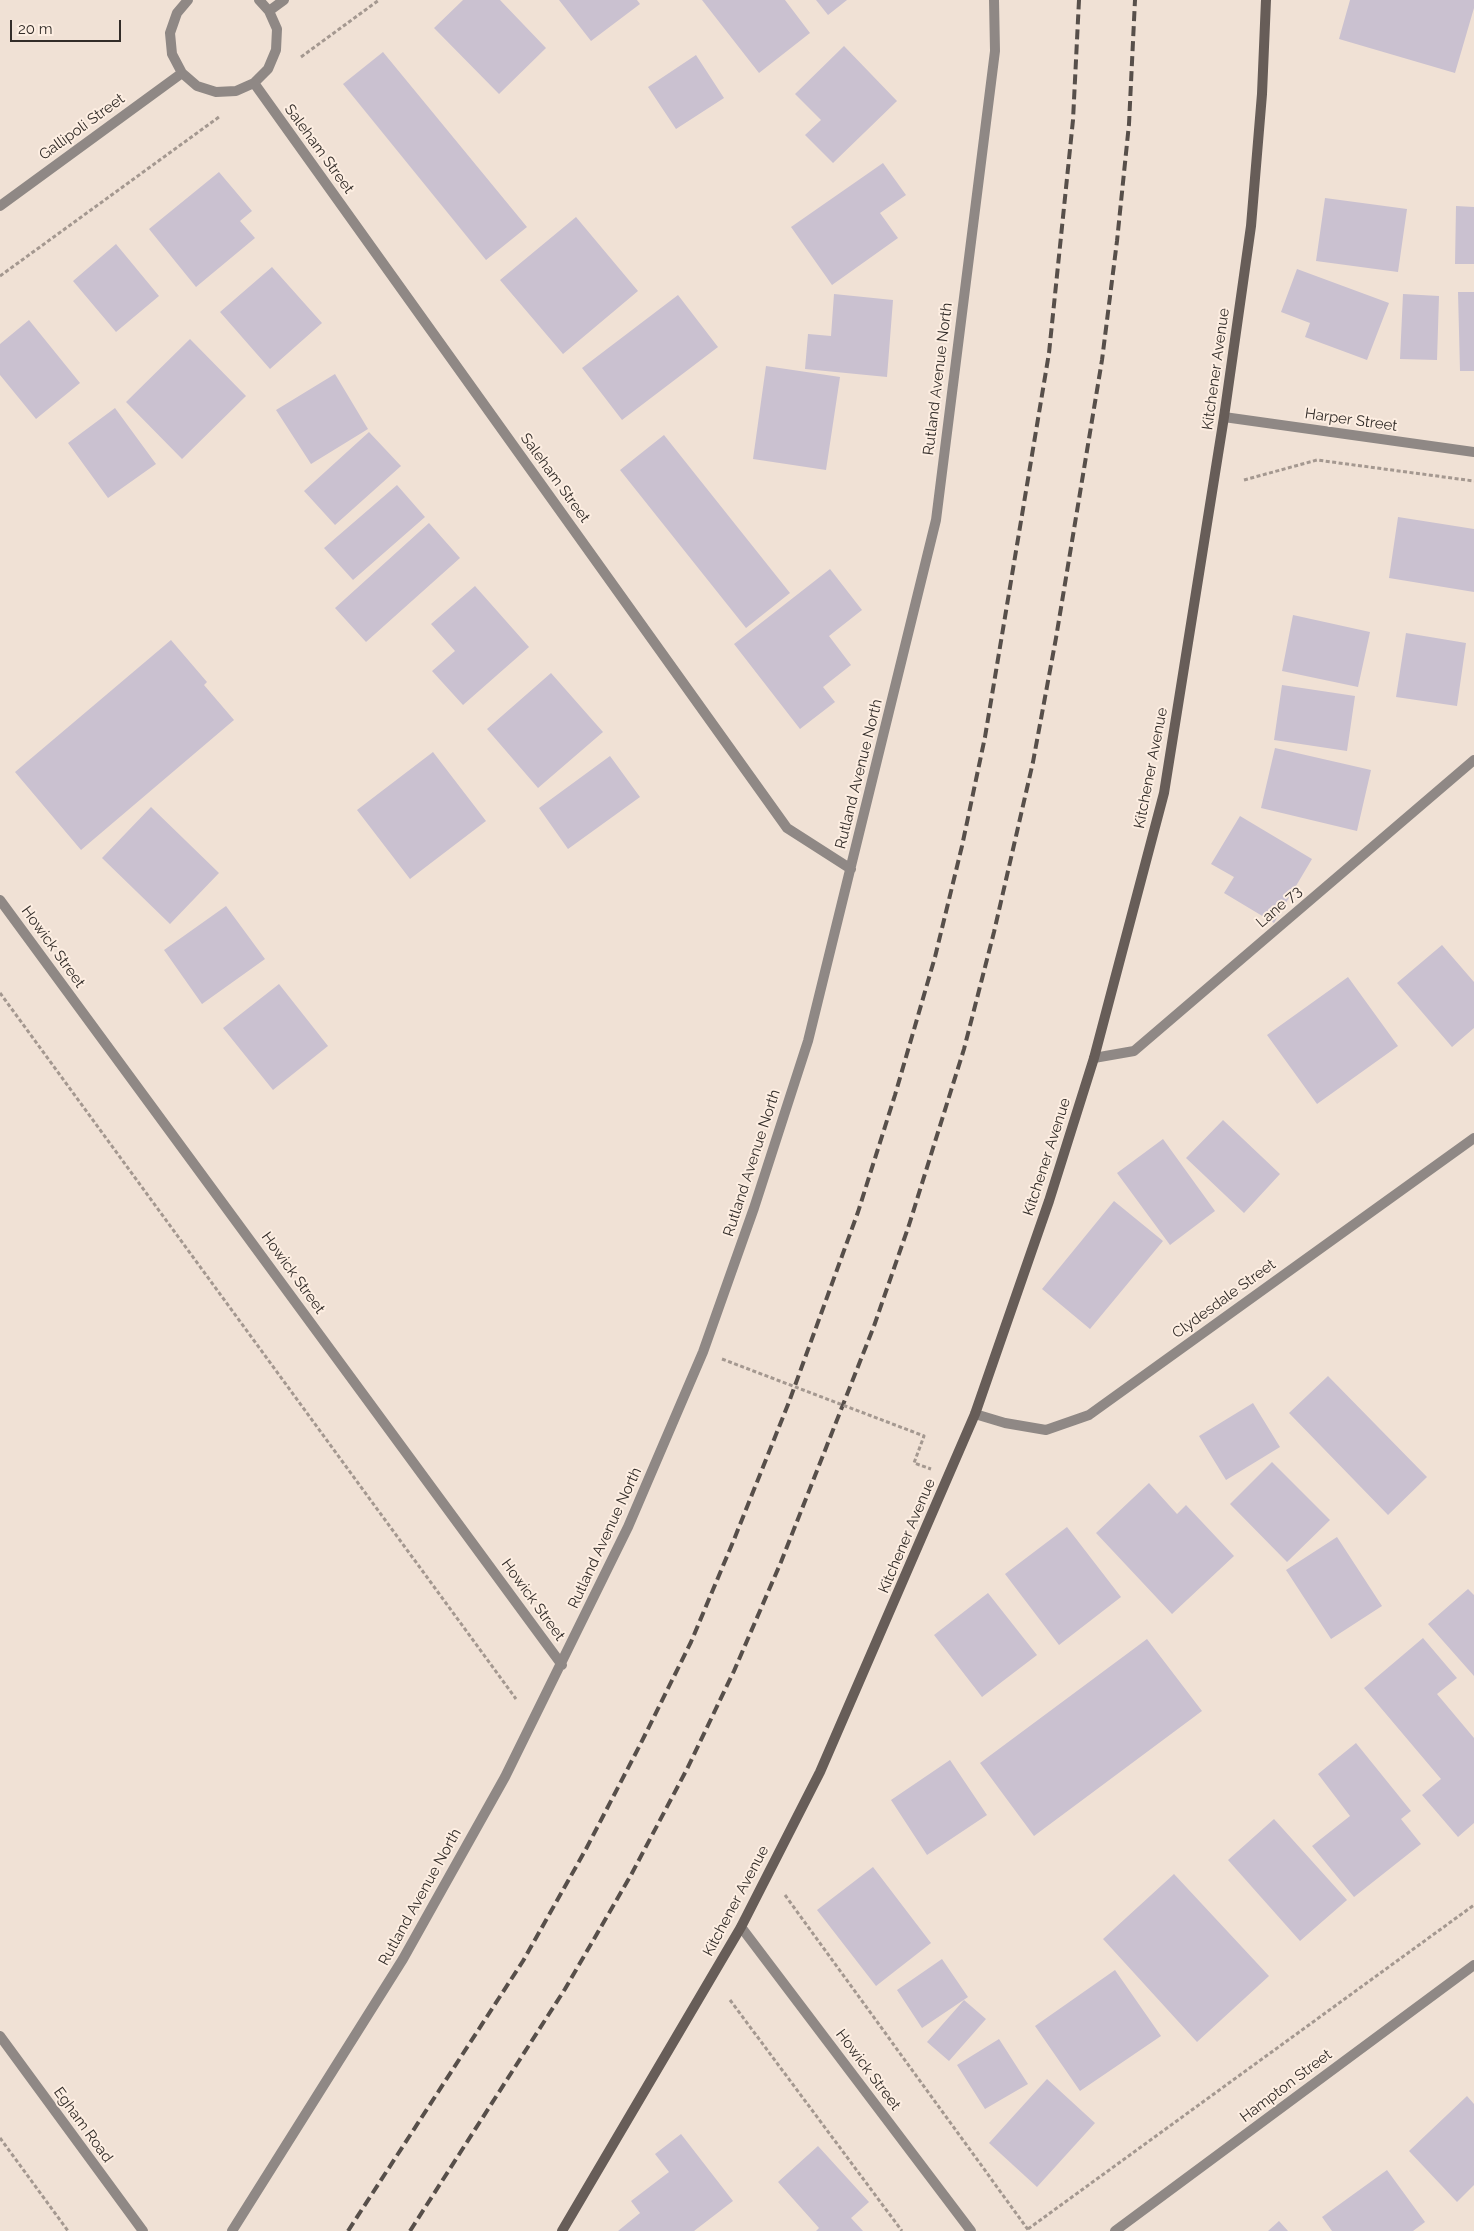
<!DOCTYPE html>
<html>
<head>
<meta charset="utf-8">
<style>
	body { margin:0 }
	#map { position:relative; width:1474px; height:2231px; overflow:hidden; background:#f0e1d5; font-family:Raleway,sans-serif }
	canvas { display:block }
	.scale { position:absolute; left:10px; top:20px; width:111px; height:22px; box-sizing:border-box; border:2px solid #322c28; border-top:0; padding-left:6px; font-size:15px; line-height:18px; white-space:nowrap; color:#322c28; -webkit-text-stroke:4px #fdeee2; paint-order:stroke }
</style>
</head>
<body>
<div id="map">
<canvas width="1474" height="2231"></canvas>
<div class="scale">20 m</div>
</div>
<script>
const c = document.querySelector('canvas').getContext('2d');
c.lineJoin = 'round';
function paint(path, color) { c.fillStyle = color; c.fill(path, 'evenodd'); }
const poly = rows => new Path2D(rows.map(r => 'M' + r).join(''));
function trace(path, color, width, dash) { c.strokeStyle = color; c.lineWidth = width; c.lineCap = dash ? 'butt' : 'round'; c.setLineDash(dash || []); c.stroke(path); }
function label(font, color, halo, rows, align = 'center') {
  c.font = font + ' Raleway,sans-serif'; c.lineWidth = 4; c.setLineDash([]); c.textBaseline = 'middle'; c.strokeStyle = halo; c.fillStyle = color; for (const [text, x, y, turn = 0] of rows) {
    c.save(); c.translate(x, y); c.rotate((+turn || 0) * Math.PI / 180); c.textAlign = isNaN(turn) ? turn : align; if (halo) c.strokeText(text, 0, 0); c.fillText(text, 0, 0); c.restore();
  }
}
paint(poly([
	[463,0,500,0,546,48,499,94,434,28],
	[559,0,637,0,640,4,591,41],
	[702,0,785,0,810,33,759,73],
	[816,0,847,0,828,15],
	[1350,0,1474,0,1474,8,1455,73,1339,39],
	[844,46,897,101,833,163,805,135,821,120,795,94],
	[383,52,527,227,486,260,343,84],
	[696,55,724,98,676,129,648,87],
	[883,163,906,195,880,213,898,238,832,285,791,227],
	[219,172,252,211,240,221,255,238,196,287,149,229],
	[1325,198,1407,209,1398,272,1316,261],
	[1456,206,1474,207,1474,264,1455,264],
	[576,217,638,291,563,354,500,280],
	[116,244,159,296,116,332,73,281],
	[272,267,322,323,270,369,220,312],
	[1297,269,1389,303,1367,360,1305,337,1310,323,1281,312],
	[1458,292,1474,292,1474,371,1460,371],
	[834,294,893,300,887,377,805,369,808,334,831,336],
	[1403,294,1439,296,1437,360,1400,359],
	[678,295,718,347,622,420,582,368],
	[29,320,80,383,36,419,0,375,0,344],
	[190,339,246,396,182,459,126,402],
	[766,366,840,377,826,470,753,459],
	[335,374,368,429,311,464,276,410],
	[115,408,156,464,108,498,68,443],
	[369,432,401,466,335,525,304,491],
	[664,435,790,593,746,628,620,470],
	[397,485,425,517,353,580,324,548],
	[1398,517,1474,529,1474,592,1389,578],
	[429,523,460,558,366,642,335,608],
	[830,569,862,610,829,636,851,665,823,687,835,702,800,729,734,644],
	[475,586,529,647,463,705,432,671,455,651,431,624],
	[1293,615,1370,632,1358,687,1282,671],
	[1406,633,1466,643,1457,706,1396,697],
	[171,640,207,682,204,685,234,720,81,850,15,772],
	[551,673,603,732,538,788,487,729],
	[1282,685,1355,696,1347,751,1274,740],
	[1275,748,1371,770,1357,831,1261,808],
	[433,752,486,821,410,879,357,810],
	[610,756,640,797,568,849,539,808],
	[151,807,219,873,170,924,102,858],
	[1240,816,1312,859,1274,923,1224,893,1234,877,1211,864],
	[226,906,265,959,202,1004,164,950],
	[1442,945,1474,982,1474,1028,1452,1047,1397,983],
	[1348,977,1398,1046,1317,1104,1267,1035],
	[279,984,328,1046,273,1090,223,1028],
	[1223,1120,1280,1174,1244,1213,1186,1158],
	[1163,1139,1215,1211,1170,1245,1117,1173],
	[1114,1201,1163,1241,1090,1329,1042,1289],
	[1328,1376,1427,1477,1388,1515,1289,1413],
	[1253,1403,1280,1447,1226,1480,1199,1436],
	[1272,1462,1330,1520,1287,1562,1230,1504],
	[1149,1483,1177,1514,1186,1505,1234,1556,1172,1614,1096,1533],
	[1067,1527,1121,1597,1059,1645,1005,1574],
	[1337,1537,1382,1606,1331,1639,1286,1570],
	[1468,1589,1474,1595,1474,1676,1428,1624],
	[988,1593,1037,1655,982,1697,934,1635],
	[1423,1638,1457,1678,1437,1694,1474,1738,1474,1823,1458,1837,1422,1795,1441,1779,1364,1688],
	[1147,1639,1202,1711,1034,1836,980,1763],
	[1356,1743,1411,1811,1401,1819,1421,1844,1354,1897,1312,1846,1350,1816,1318,1774],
	[950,1760,987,1815,927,1855,891,1800],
	[1274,1819,1347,1900,1300,1941,1228,1860],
	[873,1867,931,1943,876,1986,817,1910],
	[1174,1874,1269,1976,1197,2042,1103,1939],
	[942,1959,968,1997,922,2028,897,1990],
	[1115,1970,1161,2036,1080,2091,1035,2026],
	[964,2000,986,2019,949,2061,927,2042],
	[999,2039,1028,2084,985,2109,957,2065],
	[1047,2079,1095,2123,1037,2187,989,2143],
	[1467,2096,1474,2104,1474,2185,1457,2202,1409,2151],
	[681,2134,733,2201,694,2231,618,2231,640,2213,631,2201,669,2172,655,2154],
	[818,2146,869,2202,851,2218,863,2231,816,2231,819,2228,778,2182],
	[1387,2170,1425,2222,1413,2231,1332,2231,1322,2217],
	[1279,2221,1288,2231,1268,2231]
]), '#cac1d0');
trace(poly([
	[301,57,379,0],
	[0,276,219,117],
	[1244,480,1317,460,1474,481],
	[0,993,516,1699],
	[785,1895,1029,2231],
	[730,2000,902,2231],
	[0,2138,68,2231],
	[1028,2229,1474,1905]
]), '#a49890', 3, [4, 2.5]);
trace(poly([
	[1094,1058,1134,1051,1474,760]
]), '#8f8885', 10);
trace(poly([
	[188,0,177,13,170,33,172,54,182,73,197,86,216,92,236,91,254,83,268,69,276,50,277,29,269,11,259,0],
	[269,11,284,0],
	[254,83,787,828,851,869],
	[0,206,182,73],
	[1224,417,1474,452],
	[0,900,562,1665],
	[975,1414,1005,1423,1046,1430,1089,1415,1474,1138],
	[741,1927,971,2231],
	[0,2036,143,2231],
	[232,2231,403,1959,505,1777,628,1527,703,1352,754,1208,808,1041,936,520,995,51,994,0],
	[1115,2231,1474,1965]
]), '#8f8885', 10);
trace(poly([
	[562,2231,741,1927,820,1772,975,1414,1049,1201,1094,1058,1164,793,1224,417,1251,226,1262,94,1266,0]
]), '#675d58', 10);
trace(poly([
	[348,2231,523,1961,586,1849,640,1745,691,1642,733,1542,789,1402,858,1212,895,1095,935,957,962,846,985,737,1049,353,1073,120,1079,0],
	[410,2231,565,1989,631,1875,687,1769,734,1671,781,1562,874,1326,909,1225,964,1049,994,932,1033,762,1056,638,1102,360,1117,241,1129,124,1135,0]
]), '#574f4a', 4, [10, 5]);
trace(poly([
	[722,1359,924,1436,914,1463,931,1469]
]), '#a49890', 3, [4, 2.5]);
label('15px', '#322c28', '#fdeee2', [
	["Gallipoli Street",82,127,-36],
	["Saleham Street",319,149,54],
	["Kitchener Avenue",1216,369,-82],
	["Rutland Avenue North",938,379,-83],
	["Harper Street",1351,420,8],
	["Saleham Street",555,478,54],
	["Kitchener Avenue",1151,768,-79],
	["Rutland Avenue North",859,774,-76],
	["Lane 73",1279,907,-41],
	["Howick Street",53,947,54],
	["Kitchener Avenue",1047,1157,-72],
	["Rutland Avenue North",752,1163,-72],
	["Howick Street",293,1273,54],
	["Clydesdale Street",1224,1299,-36],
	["Kitchener Avenue",907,1536,-67],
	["Rutland Avenue North",605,1538,-65],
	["Howick Street",533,1600,54],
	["Rutland Avenue North",420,1897,-61],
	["Kitchener Avenue",736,1901,-62],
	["Howick Street",868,2070,53],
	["Hampton Street",1286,2086,-37],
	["Egham Road",83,2125,54]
]);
</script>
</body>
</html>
